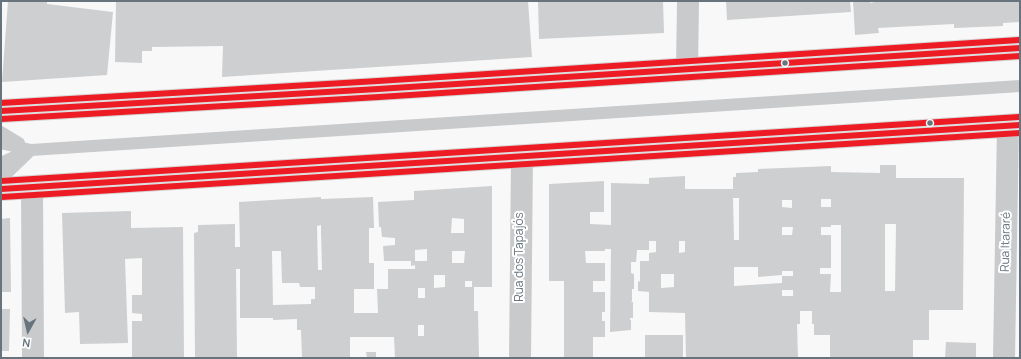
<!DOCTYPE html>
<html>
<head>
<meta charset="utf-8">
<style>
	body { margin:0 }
	#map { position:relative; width:1021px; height:359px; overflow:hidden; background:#f8f8f8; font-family:Manrope,sans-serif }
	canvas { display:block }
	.frame { position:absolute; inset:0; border:2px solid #67747e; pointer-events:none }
	.north { position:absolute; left:8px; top:311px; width:40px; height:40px; -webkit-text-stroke:3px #fff; paint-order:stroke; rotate:188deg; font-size:11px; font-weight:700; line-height:16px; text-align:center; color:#67747e }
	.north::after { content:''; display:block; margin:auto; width:14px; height:18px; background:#67747e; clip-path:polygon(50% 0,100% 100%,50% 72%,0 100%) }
</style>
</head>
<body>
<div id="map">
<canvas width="1021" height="359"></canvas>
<div class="frame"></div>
<div class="north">N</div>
</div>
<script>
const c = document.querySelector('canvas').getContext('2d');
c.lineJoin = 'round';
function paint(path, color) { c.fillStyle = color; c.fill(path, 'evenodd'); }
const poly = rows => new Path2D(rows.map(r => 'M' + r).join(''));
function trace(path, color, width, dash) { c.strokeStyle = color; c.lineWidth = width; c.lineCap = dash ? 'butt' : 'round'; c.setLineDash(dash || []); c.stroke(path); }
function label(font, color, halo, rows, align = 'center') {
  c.font = font + ' Manrope,sans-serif'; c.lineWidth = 4; c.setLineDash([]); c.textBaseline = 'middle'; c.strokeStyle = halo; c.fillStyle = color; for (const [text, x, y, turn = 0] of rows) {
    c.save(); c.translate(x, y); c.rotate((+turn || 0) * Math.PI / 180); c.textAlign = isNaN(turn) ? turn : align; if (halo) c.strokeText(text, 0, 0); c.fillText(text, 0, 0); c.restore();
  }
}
paint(poly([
	[8,1,47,1,47,4,113,12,107,75,2,82],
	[116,1,528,1,532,57,222,77,223,46,152,47,152,51,142,51,142,63,115,62],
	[538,1,663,1,664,33,539,39],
	[726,1,850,1,851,12,727,20],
	[853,1,870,1,870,3,875,2,875,1,1020,1,1020,22,1003,23,1003,26,954,28,954,24,878,28,879,33,855,35],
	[880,165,896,165,896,178,964,178,963,310,929,310,929,340,913,340,913,358,830,358,830,335,814,335,814,324,812,324,812,311,800,311,800,324,797,324,798,358,686,358,685,313,649,312,649,292,638,291,638,282,640,281,640,261,649,261,649,253,656,252,656,241,649,241,649,250,637,250,636,262,631,262,631,273,634,274,634,289,632,289,632,301,631,302,633,302,633,318,630,318,630,320,631,320,631,330,610,332,611,249,605,249,605,251,585,251,586,263,605,263,605,281,593,281,593,292,605,292,605,312,602,312,602,321,605,321,605,337,593,337,593,358,564,358,564,281,549,281,549,184,604,181,604,212,590,212,590,224,611,225,611,183,649,184,649,178,685,176,685,189,733,189,733,177,736,177,736,173,758,172,758,169,831,166,831,172,880,173],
	[733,198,739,198,739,240,734,240],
	[821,199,831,199,831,207,821,207],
	[782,200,792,200,792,208,782,207],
	[885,224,896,224,895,291,885,291],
	[831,225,841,225,841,292,830,292,831,274,820,274,820,268,831,268,831,235,821,235,821,227,831,227],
	[782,227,793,227,792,235,782,235],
	[679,241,685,241,685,252,679,253],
	[734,267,758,267,758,277,782,275,782,271,793,271,793,276,782,276,782,283,734,286],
	[661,274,674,274,674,287,661,288],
	[782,290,793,290,793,296,782,296],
	[492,186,492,287,474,287,474,311,478,311,479,358,395,358,394,337,350,337,350,358,302,358,301,330,297,330,297,319,273,320,273,318,240,318,240,269,236,269,237,358,195,358,194,233,198,232,198,225,235,224,235,247,240,247,239,202,321,197,321,199,373,197,374,228,369,228,369,263,374,263,374,289,354,289,354,313,378,313,377,289,388,289,388,269,415,269,415,265,411,266,411,261,384,261,383,246,395,245,395,238,382,237,381,227,379,227,378,202,414,200,414,191],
	[452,218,464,219,464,233,451,233],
	[321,225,321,232,322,270,318,270,317,226],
	[427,249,427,261,415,261,415,250],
	[272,251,281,251,282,283,299,283,300,287,315,287,315,299,311,299,311,304,273,305],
	[452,251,465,251,464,263,452,263],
	[434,275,445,275,445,287,434,288],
	[465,281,472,281,472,287,465,287],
	[418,288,425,288,425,298,418,298],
	[418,325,424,325,424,336,418,336],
	[131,211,131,228,183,227,184,358,132,358,132,321,142,321,142,314,132,313,132,295,142,295,142,258,125,259,128,343,80,344,79,312,65,313,62,213],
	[10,218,11,292,1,292,1,219],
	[1,309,10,309,9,351,1,351],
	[645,335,683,335,683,358,645,358],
	[946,342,976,343,976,358,945,358],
	[366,352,376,352,376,358,367,358]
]), '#cecfd0');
const secondary = poly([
	[1,111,378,89,1020,48],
	[1,189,1020,125]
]);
trace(secondary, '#d4d5d5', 24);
trace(poly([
	[1,132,19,143],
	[1,143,31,150,1020,86],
	[1,163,23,153],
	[1,179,31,150]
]), '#c9cacc', 12);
trace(poly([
	[687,69,688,1],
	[520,358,522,157],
	[1004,358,1008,126]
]), '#c9cacc', 22);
trace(poly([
	[32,188,33,358]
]), '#c9cacc', 22);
trace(secondary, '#dedfe0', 22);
trace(poly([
	[1,111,378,89,1020,48],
	[1,189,1020,125]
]), '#ed1c24', 6);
trace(poly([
	[1,119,379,97,1020,56],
	[2,197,1020,133]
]), '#ed1c24', 6);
trace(poly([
	[1,103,378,81,1019,40],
	[1,181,1019,117]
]), '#ed1c24', 6);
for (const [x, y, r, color] of [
	[785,63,3.5,"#67747e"],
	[930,123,3.5,"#67747e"]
]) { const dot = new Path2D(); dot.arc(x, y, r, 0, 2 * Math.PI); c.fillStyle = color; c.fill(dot); trace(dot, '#fff', 1.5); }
label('12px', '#67747e', '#fff', [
	["Rua Itararé",1006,242,-89],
	["Rua dos Tapajós",520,257,-90]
]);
</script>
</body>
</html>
